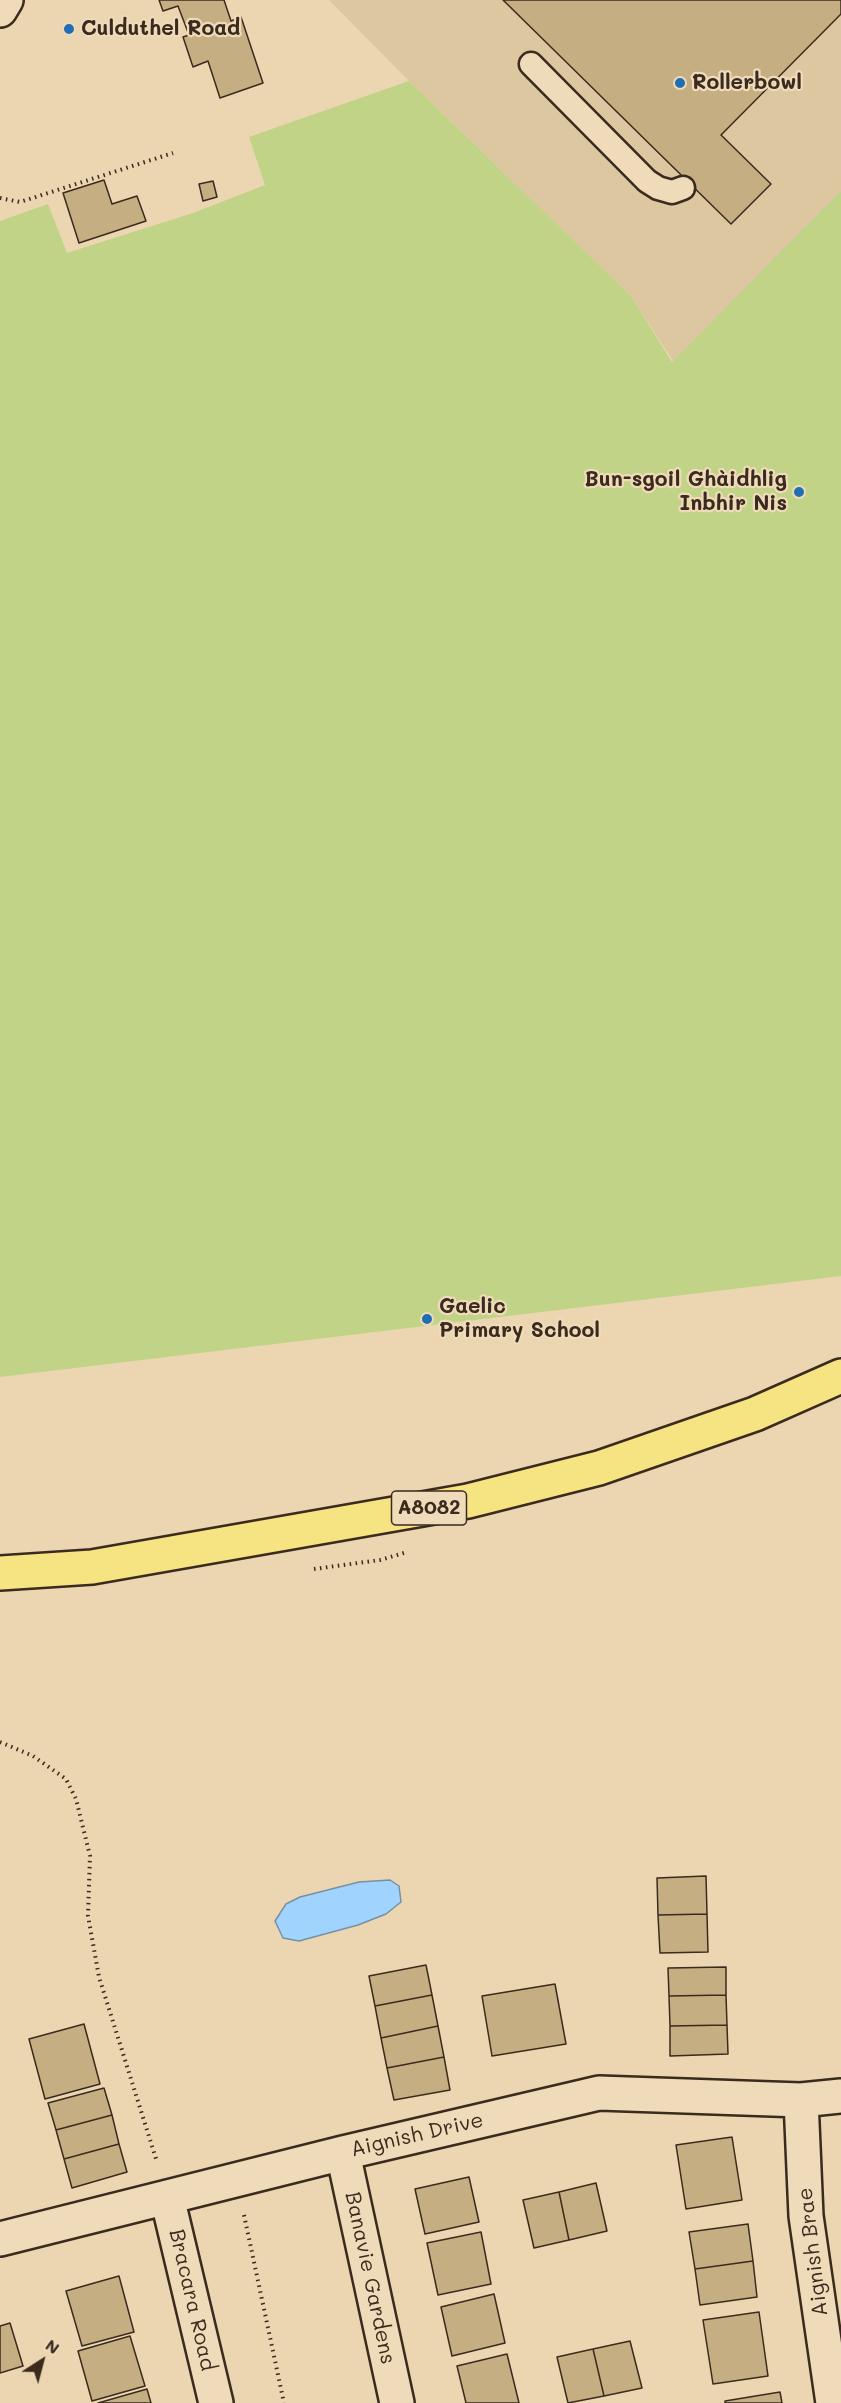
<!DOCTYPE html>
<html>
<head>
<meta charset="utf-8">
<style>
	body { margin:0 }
	#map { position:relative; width:841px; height:2403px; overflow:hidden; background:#ebd6b1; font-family:Mali,sans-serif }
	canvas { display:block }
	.north { position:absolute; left:12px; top:2331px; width:60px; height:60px; -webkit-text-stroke:4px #efdab9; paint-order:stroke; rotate:36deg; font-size:16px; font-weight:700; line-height:24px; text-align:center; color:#3b2a1e }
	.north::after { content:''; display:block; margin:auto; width:21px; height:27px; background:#3b2a1e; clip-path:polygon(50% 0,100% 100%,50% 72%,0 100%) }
</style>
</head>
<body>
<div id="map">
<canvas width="841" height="2403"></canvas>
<div class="north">N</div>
</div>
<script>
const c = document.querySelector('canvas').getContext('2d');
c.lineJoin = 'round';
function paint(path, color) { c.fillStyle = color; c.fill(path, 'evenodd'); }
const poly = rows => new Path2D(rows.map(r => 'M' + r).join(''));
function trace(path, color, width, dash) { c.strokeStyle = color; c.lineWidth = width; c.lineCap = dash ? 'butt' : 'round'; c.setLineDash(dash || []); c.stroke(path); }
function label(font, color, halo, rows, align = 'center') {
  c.font = font + ' Mali,sans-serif'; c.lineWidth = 4.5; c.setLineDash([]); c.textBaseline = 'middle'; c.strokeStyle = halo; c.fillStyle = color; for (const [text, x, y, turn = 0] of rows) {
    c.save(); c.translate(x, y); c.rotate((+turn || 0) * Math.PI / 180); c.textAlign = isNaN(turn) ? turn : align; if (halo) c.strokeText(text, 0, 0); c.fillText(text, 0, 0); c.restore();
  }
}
paint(poly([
	[329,0,841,0,841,621,631,296,409,81]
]), '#ddc7a0');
paint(poly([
	[409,81,631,296,672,362,841,191,841,1276,0,1377,0,221,48,204,67,253,193,213,265,185,249,137]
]), '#c0d387');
const water = poly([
	[390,1880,399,1886,401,1902,386,1914,358,1925,299,1941,283,1938,275,1921,286,1904,300,1897,359,1882,390,1880]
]);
paint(water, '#a0d4fe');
trace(water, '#7890a4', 1.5);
const building = poly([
	[159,0,224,0,231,21,241,17,263,83,220,98,208,61,193,67,183,37,189,35,178,6,163,11,159,0],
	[503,0,841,0,841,14,721,135,771,184,731,224,503,0],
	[104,180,112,204,137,196,146,221,79,243,63,193,104,180],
	[213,181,217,197,203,201,199,184,213,181],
	[706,1876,707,1914,658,1915,657,1878,706,1876],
	[707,1914,708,1952,660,1953,658,1915,707,1914],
	[426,1965,432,1995,375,2006,369,1976,426,1965],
	[726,1967,726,1995,669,1996,668,1968,726,1967],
	[555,1984,566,2044,492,2056,482,1996,555,1984],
	[432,1995,438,2026,381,2038,375,2006,432,1995],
	[726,1995,727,2025,670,2026,669,1996,726,1995],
	[84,2024,100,2084,45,2099,29,2039,84,2024],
	[727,2025,728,2054,670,2056,670,2026,727,2025],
	[438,2026,444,2057,387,2068,381,2038,438,2026],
	[444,2057,450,2090,394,2100,387,2068,444,2057],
	[104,2088,112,2115,56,2130,48,2103,104,2088],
	[112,2115,119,2144,64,2159,56,2130,112,2115],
	[732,2137,742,2200,686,2209,676,2145,732,2137],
	[119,2144,127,2172,72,2188,64,2159,119,2144],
	[469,2177,479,2222,425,2234,415,2189,469,2177],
	[596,2183,607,2231,569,2240,559,2192,596,2183],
	[559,2192,569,2240,534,2248,523,2200,559,2192],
	[748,2224,753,2261,695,2269,689,2232,748,2224],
	[481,2232,491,2284,438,2295,427,2243,481,2232],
	[753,2261,757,2297,700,2305,695,2269,753,2261],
	[119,2276,134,2332,82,2346,66,2291,119,2276],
	[494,2294,505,2343,452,2356,441,2307,494,2294],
	[759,2312,768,2376,713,2384,703,2320,759,2312],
	[10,2323,23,2366,0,2373,0,2326,10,2323],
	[130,2336,145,2386,92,2401,78,2351,130,2336],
	[630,2341,642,2388,604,2396,593,2349,630,2341],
	[593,2349,604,2396,568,2403,557,2357,593,2349],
	[507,2354,519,2403,466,2403,457,2366,507,2354],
	[147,2389,151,2403,98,2403,147,2389],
	[780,2392,782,2403,725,2403,725,2401,780,2392]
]);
paint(building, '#c6ae83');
trace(building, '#3b2a1e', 1.5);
const service = poly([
	[531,64,647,181,658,188,672,192,683,188]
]);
const minor = poly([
	[801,2100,806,2216,833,2403],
	[343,2153,397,2403],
	[167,2197,216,2403],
	[0,2239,343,2153,599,2093,801,2100,841,2096]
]);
const secondary = poly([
	[0,10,6,0]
]);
const primary = poly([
	[0,1573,92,1567,468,1501,599,1468,755,1414,841,1376]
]);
trace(service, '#3b2a1e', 27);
trace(minor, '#3b2a1e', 38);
trace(secondary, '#3b2a1e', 38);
trace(primary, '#3b2a1e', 38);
trace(poly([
	[0,198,20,202,173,153],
	[314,1569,380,1560,404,1553],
	[0,1742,33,1756,66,1779,76,1799,90,1856,88,1916,99,1977,157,2162],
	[244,2215,284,2403]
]), '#3b2a1e', 4, [1.5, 4.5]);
trace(service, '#efdab9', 22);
trace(minor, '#efdab9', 33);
trace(secondary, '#efdab9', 33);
trace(primary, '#f6e381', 33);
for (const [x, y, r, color] of [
	[69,29,6,"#1f6fb2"],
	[680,83,6,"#1f6fb2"],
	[799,492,6,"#1f6fb2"],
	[427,1319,6,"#1f6fb2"]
]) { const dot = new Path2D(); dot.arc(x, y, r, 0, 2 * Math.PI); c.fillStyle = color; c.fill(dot); trace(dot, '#efdab9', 2); }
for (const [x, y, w] of [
	[429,1508,75]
]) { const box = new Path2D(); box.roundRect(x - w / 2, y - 17, w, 34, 4.5); c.fillStyle = '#efdab9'; c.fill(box); trace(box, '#3b2a1e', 1.5); }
label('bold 20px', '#3b2a1e', null, [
	["A8082",429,1508]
]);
label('bold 21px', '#3b2a1e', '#efdab9', [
	["Culduthel Road",81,29],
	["Rollerbowl",692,83],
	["Bun-sgoil Ghàidhlig",787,480,"right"],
	["Inbhir Nis",787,504,"right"],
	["Gaelic",439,1307],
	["Primary School",439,1331]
], 'left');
label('21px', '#3b2a1e', '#efdab9', [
	["Aignish Drive",417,2135,-13],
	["Aignish Brae",813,2252,-97],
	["Banavie Gardens",370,2278,78],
	["Bracara Road",192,2300,77]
]);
</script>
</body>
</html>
